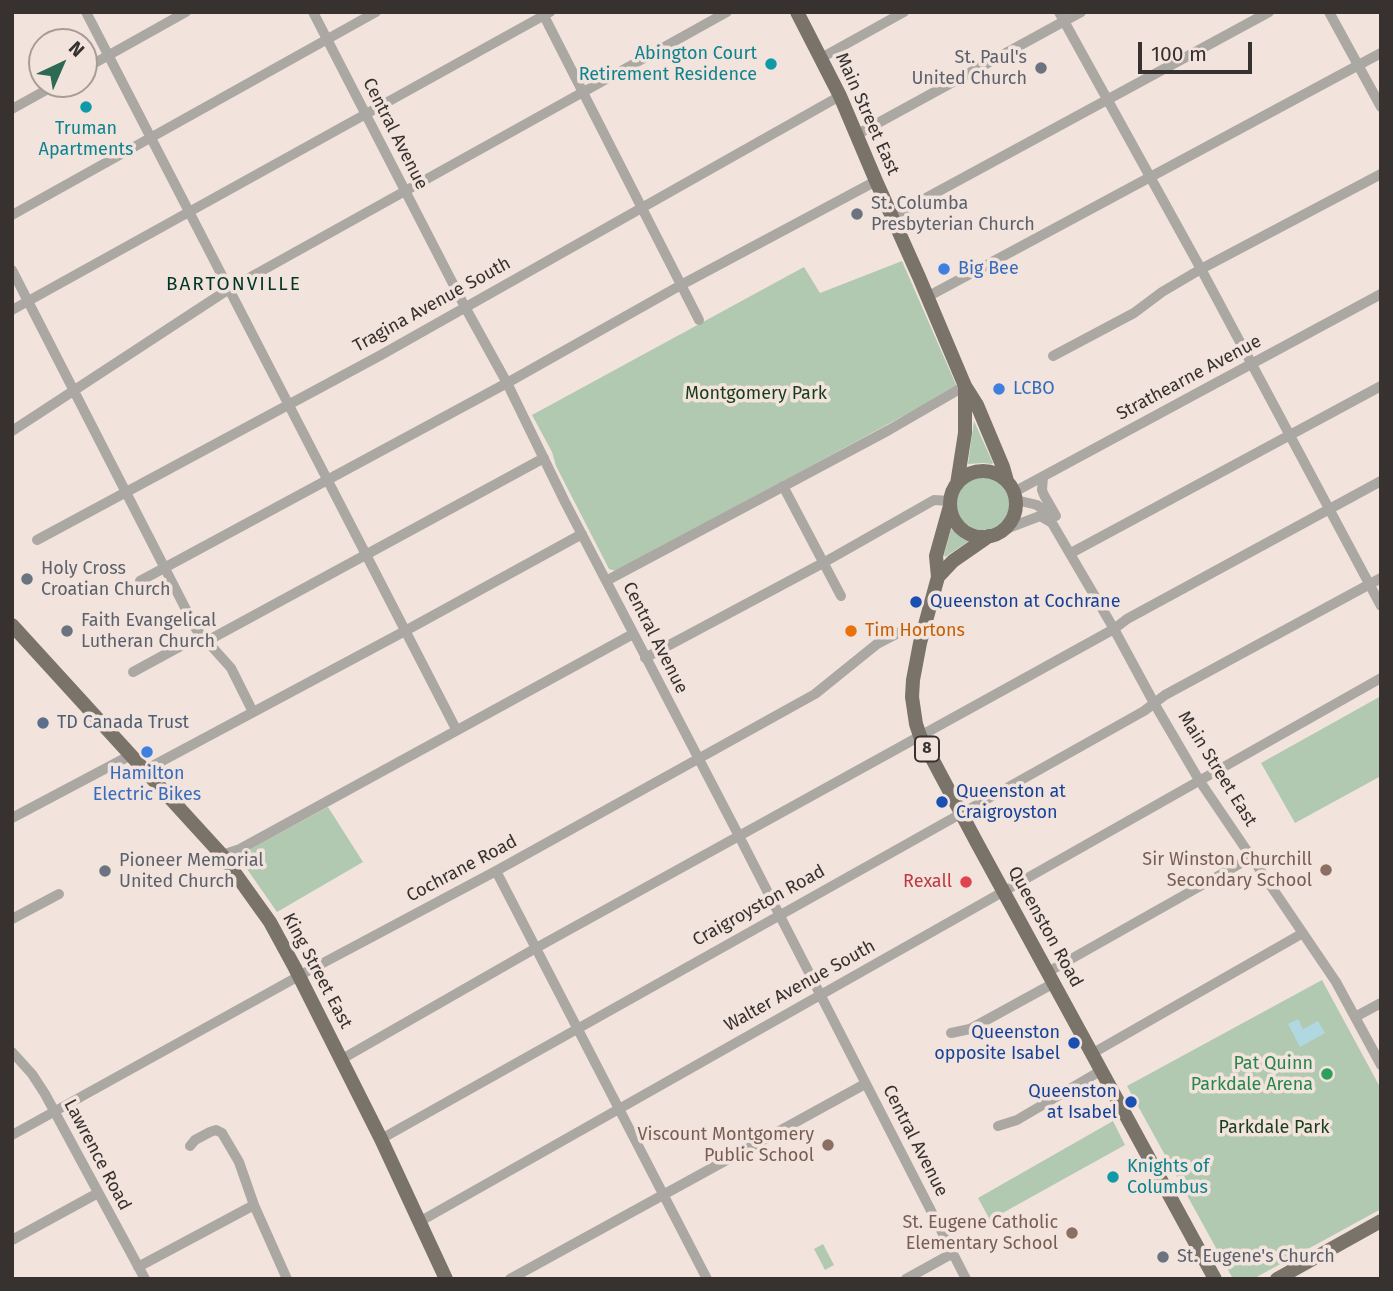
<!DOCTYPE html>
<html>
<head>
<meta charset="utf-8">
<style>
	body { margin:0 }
	#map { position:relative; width:1393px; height:1291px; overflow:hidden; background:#f2e4dd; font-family:"Fira Sans",sans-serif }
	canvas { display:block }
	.frame { position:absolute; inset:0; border:14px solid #37312f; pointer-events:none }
	.north { position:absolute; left:28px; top:28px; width:70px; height:70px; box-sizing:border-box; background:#f2e4dd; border:2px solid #a79c97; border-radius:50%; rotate:44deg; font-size:19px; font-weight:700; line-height:28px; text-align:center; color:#37312f }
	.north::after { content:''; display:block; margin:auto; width:24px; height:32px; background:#2e6953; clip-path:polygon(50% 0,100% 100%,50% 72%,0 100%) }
	.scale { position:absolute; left:1138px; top:42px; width:114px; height:32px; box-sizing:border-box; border:4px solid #37312f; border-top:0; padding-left:9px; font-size:21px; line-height:24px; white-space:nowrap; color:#37312f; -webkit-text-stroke:5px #f2e4dd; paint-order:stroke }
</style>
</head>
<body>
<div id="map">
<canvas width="1393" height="1291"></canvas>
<div class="frame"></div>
<div class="north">N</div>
<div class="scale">100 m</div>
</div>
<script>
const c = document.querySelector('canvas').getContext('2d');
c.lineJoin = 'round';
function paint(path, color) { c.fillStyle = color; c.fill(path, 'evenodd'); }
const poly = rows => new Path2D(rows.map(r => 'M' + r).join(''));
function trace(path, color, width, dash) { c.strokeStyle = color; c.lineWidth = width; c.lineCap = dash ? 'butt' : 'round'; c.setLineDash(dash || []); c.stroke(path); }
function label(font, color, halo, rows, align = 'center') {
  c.font = font + ' "Fira Sans",sans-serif'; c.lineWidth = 7; c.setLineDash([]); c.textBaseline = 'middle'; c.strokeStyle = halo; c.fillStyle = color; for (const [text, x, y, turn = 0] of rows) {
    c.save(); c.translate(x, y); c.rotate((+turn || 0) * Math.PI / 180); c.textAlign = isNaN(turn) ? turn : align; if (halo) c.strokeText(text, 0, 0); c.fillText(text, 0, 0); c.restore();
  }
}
paint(poly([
	[902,261,957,387,616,571,609,569,556,466,552,452,532,415,804,267,820,293],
	[974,421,993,463,992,464,983,463,968,464],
	'956 503a27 27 0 1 1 54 0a27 27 0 1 1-54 0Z',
	[951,529,969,541,945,557,944,555],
	[1381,696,1381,776,1295,823,1261,763],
	[328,807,363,862,277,912,240,859,243,853],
	[1322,980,1381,1089,1381,1209,1253,1279,1233,1279,1127,1086],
	[1113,1121,1125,1145,990,1220,978,1198],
	[823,1244,834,1265,825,1270,814,1249]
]), '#b2c9b1');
paint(poly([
	[1298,1019,1303,1029,1318,1021,1325,1033,1300,1047,1288,1024]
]), '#b0d8e0');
trace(poly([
	[86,12,456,729],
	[313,12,465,307,507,383,565,502,739,836,966,1279],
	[542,12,699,320],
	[1059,12,1201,269,1381,606],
	[1329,12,1381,107],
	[821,58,904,12],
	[84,69,186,12],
	[12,109,57,84],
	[856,135,1081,12],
	[12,215,376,12],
	[891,217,1269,12],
	[12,270,196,629,231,668,253,712],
	[927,297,1381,53],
	[12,310,550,12],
	[1053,356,1134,313,1162,292,1201,269,1381,174],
	[12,431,229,289,727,12],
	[1043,477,1042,490,1044,495,1056,516],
	[783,486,841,596],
	[1014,492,1381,294],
	[1016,500,1037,505,1050,515,1052,523,1114,629,1154,703,1199,780,1336,982,1381,1065],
	[1003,530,1040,516,1052,523],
	[37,540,381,355,840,96],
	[1071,553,1381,386],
	[140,581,507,383,681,285,876,181],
	[606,581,889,430,965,386],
	[207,641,544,458],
	[645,658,823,563,934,500,950,501],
	[133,672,201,635],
	[145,770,405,631,582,534],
	[12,818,131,755],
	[222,855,240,849,633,634],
	[496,871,707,1279],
	[12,919,59,894],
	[1048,972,1250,858],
	[1355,1017,1381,1003],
	[951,1033,970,1029,1054,983],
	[12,1052,32,1074,45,1094,145,1279],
	[1093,1053,1303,933],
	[342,1059,536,948,1114,629,1127,619,1381,481],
	[998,1126,1017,1120,1102,1070],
	[12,1135,308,971,496,871,815,694,877,644,900,632,906,631,922,635],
	[381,1139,1144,711,1165,695,1381,578],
	[190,1146,195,1140,210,1132,216,1130,222,1133,239,1162,254,1205,287,1279],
	[419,1222,1381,678],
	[12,1240,98,1193],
	[138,1267,254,1205],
	[510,1279,865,1084],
	[906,1279,953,1253]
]), '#aba8a3', 10);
trace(poly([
	[797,12,840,96,876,181,919,277,965,386,977,405,1003,467,1007,481],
	'950 504a33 33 0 1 1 66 0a33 33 0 1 1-66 0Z',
	[957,484,965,433,965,388],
	[950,506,936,556,938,577,920,643,913,680,912,697,916,724,920,736,977,843,1215,1279],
	[938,577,953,561,989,536],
	[12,625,222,855,270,922,295,968,381,1139,446,1279],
	[1277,1279,1381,1221]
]), '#79736a', 14);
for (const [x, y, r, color] of [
	[771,64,7,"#0f9aa8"],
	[1041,68,7,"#6b7280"],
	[86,107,7,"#0f9aa8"],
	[857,214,7,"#6b7280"],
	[944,269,7,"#3f7fe0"],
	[999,389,7,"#3f7fe0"],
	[27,579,7,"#6b7280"],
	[916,602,7,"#1a4fb4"],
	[67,631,7,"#6b7280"],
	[851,631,7,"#e8710a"],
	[43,723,7,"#5c6f8a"],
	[147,752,7,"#3f7fe0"],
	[942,802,7,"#1a4fb4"],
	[1326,870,7,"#8d6e63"],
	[105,871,7,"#6b7280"],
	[966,882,7,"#e0444e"],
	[1074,1043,7,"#1a4fb4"],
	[1327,1074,7,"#2e9e5b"],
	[1131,1102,7,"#1a4fb4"],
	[828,1145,7,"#8d6e63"],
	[1113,1177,7,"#0f9aa8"],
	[1072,1233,7,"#8d6e63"],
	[1163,1257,7,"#6b7280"]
]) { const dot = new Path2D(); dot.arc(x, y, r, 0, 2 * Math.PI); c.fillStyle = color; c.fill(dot); trace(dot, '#f2e4dd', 2.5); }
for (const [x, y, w] of [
	[927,749,24]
]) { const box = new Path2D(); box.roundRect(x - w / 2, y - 12.5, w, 25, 5); c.fillStyle = '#f2e4dd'; c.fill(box); trace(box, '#37312f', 2); }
label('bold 16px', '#37312f', null, [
	["8",927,749]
]);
label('18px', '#0d838f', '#f2e4dd', [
	["Abington Court",757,54],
	["Retirement Residence",757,75],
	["Truman",86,129,"center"],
	["Apartments",86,150,"center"],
	["Knights of",1127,1167,"left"],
	["Columbus",1127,1188,"left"]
], 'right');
label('18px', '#5b616d', '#f2e4dd', [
	["St. Paul's",1027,58,"right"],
	["United Church",1027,79,"right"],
	["St. Columba",871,204],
	["Presbyterian Church",871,225],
	["Holy Cross",41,569],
	["Croatian Church",41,590],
	["Faith Evangelical",81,621],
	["Lutheran Church",81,642],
	["Pioneer Memorial",119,861],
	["United Church",119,882],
	["St. Eugene's Church",1177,1257]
], 'left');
label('18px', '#37312f', '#f2e4dd', [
	["Main Street East",867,114,66],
	["Central Avenue",395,134,63],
	["Tragina Avenue South",432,305,-29],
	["Strathearne Avenue",1189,378,-28],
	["Central Avenue",655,638,63],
	["Main Street East",1217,769,58],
	["Cochrane Road",462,869,-28],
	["Craigroyston Road",759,906,-29],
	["Queenston Road",1045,927,61],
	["King Street East",317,971,62],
	["Walter Avenue South",800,986,-29],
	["Central Avenue",915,1141,63],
	["Lawrence Road",97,1155,62]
]);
label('18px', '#366cbe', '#f2e4dd', [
	["Big Bee",958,269],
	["LCBO",1013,389],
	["Hamilton",147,774,"center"],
	["Electric Bikes",147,795,"center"]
], 'left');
label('18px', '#183d1a', '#f2e4dd', [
	["Montgomery Park",756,394],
	["Parkdale Park",1274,1128]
]);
label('18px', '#164399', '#f2e4dd', [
	["Queenston at Cochrane",930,602],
	["Queenston at",956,792],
	["Craigroyston",956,813],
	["Queenston",1060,1033,"right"],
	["opposite Isabel",1060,1054,"right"],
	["Queenston",1117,1092,"right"],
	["at Isabel",1117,1113,"right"]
], 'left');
label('18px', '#c56008', '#f2e4dd', [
	["Tim Hortons",865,631]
], 'left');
label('18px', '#4e5e75', '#f2e4dd', [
	["TD Canada Trust",57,723]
], 'left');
label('18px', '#785e54', '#f2e4dd', [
	["Sir Winston Churchill",1312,860],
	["Secondary School",1312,881],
	["Viscount Montgomery",814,1135],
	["Public School",814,1156],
	["St. Eugene Catholic",1058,1223],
	["Elementary School",1058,1244]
], 'right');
label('18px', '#be3a42', '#f2e4dd', [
	["Rexall",952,882]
], 'right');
label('18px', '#27864d', '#f2e4dd', [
	["Pat Quinn",1313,1064],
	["Parkdale Arena",1313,1085]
], 'right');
c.letterSpacing = '2px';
label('19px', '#013626', '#f2e4dd', [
	["BARTONVILLE",234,285]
]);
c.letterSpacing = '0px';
</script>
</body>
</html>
